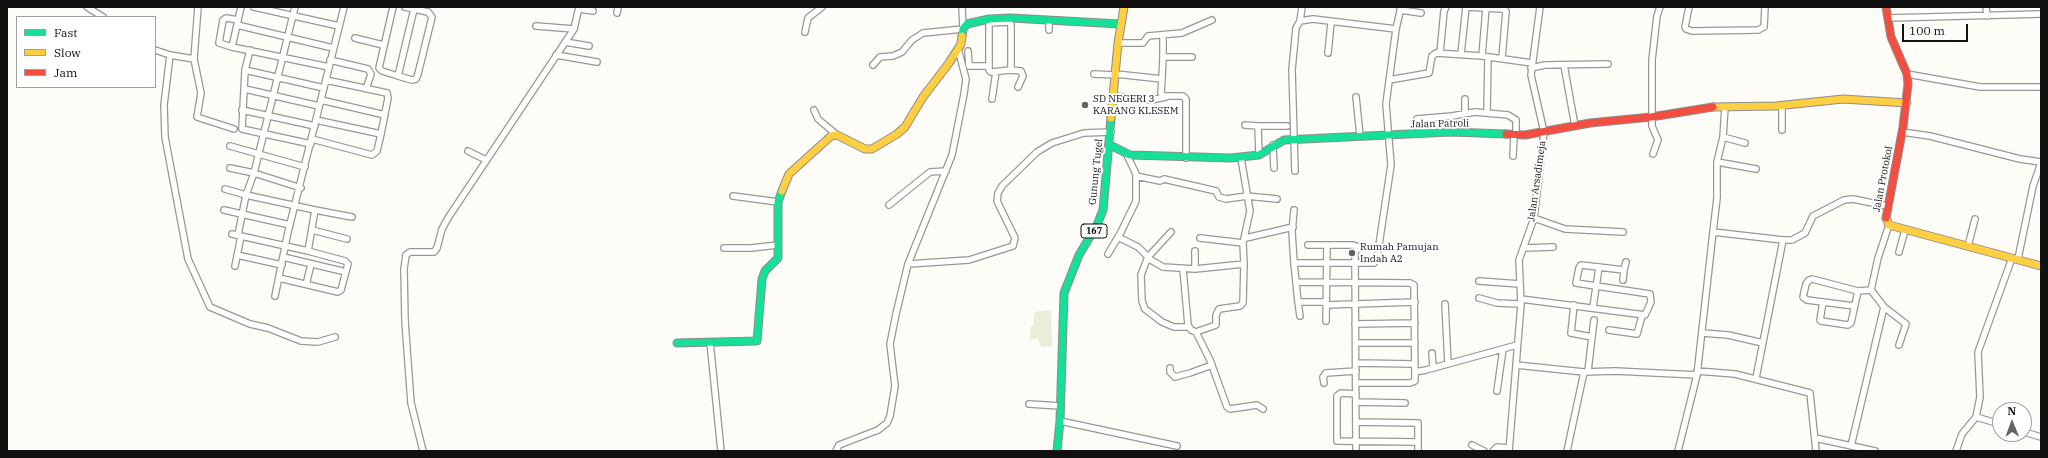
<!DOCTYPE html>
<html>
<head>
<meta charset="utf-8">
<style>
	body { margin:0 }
	#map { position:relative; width:2048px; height:458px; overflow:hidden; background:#fdfcf7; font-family:"IBM Plex Serif",serif }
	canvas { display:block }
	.frame { position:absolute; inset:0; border:8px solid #111; pointer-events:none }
	.legend { position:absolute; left:16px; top:16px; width:140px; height:72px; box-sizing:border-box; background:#fff; border:1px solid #a0a0a0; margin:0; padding:5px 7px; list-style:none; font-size:12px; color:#111 }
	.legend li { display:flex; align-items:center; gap:8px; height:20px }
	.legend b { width:20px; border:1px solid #a0a0a0 }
	.north { position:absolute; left:1992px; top:402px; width:40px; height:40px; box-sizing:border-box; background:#fff; border:1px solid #a0a0a0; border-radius:50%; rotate:359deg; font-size:11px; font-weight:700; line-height:16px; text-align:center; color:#111 }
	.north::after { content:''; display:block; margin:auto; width:14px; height:18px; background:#646362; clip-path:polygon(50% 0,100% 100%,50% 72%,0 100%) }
	.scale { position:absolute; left:1902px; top:24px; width:66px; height:18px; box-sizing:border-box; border:2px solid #111; border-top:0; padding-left:5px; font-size:12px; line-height:14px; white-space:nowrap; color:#111; -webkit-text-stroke:3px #fff; paint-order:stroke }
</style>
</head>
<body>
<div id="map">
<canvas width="2048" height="458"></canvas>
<div class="frame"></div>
<ul class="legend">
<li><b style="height:5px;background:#16e098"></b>Fast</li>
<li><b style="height:5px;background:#ffcf43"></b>Slow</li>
<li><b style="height:5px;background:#f24e42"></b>Jam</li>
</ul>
<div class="north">N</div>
<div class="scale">100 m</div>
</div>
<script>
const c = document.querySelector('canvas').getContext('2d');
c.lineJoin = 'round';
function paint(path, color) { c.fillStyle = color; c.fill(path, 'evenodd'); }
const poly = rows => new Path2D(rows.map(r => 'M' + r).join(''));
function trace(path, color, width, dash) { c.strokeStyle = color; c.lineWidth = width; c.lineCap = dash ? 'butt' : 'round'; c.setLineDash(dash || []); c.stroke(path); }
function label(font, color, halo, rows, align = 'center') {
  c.font = font + ' "IBM Plex Serif",serif'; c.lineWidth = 4; c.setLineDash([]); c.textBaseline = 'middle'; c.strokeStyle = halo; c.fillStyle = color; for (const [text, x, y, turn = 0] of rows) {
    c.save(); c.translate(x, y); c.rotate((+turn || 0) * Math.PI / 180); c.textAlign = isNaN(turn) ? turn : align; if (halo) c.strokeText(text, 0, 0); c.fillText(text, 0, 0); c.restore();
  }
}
paint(poly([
	[1051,310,1052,346,1041,347,1038,338,1030,340,1030,329,1033,325,1035,312]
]), '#e9eedb');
const street = poly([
	[87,7,103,17],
	[241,7,232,47,329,67],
	[254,7,339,26],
	[295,7,254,173,301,188],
	[393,7,379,68,382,71,398,76,414,9,405,7],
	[1466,7,1502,9,1506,11,1502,58],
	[1689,7,1685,27,1686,29,1692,31,1758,30,1764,27,1765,7],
	[1986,7,1987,16],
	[579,9,593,11],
	[1400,10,1421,13],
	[617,13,618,7],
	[1889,18,2041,14],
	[989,21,989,23,1008,22,1011,24,1011,70,1021,71,1023,76,1018,87],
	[1300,21,1302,7],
	[989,23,989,70,991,72,1011,70],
	[237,25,333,48],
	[536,26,574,29,579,7],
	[1049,30,1049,20],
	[805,32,808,18,822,7],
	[1163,36,1163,57],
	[355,38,383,45],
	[565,42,589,46],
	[1118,43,1143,43,1148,36,1182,33,1212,20],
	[232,47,219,43,223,20,226,18,238,20],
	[155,50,170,55,194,59,198,7],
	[250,50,245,70,242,129,311,144],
	[968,51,969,66,989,66],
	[1328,53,1331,23],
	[1440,53,1444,11,1446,7],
	[1461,54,1466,7],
	[170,55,164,105,165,137,188,259,210,307,250,324,268,328,301,341,318,342,335,337],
	[556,55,597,62],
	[1482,56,1486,8],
	[194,59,201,93,197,117,234,129],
	[330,60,368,69,371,74,366,89],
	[873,65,880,57,893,56,902,52,912,40,923,33,963,29,962,7],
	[1564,65,1575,126],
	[1531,68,1545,65,1608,64],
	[245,70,324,88],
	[1094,74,1116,75],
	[1116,74,1162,79,1163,57,1192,57],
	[1907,74,1980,87,2041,87],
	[398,76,412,80,416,79,418,74,432,17,428,12,414,9,415,7],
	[1162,79,1161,93,1163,96,1183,96,1186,99,1186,158],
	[1389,80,1429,73,1432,56,1436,53,1482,56,1532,63],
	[245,89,319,106],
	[1114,96,1151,100,1166,97],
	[1356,97,1360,136],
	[992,99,996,72],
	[1465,99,1465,113],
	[321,100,385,115],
	[242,110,315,126],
	[814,110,818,119,837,135],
	[1487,112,1488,57],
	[1417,119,1452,116,1475,112,1508,115,1516,120,1516,135],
	[316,120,381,134],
	[1245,125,1258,126],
	[1782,130,1782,105],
	[1902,132,1930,136,2020,159,2041,162],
	[1723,137,1745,143],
	[312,139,372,155,377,151,381,134,388,98,387,93,326,80],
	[1273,145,1274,168],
	[230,146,305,167],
	[468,151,486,160],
	[1653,154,1658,140,1652,126,1652,60,1657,16,1660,7],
	[1259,155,1258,126,1287,126],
	[1513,156,1514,135],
	[1717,162,1756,169],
	[230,168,254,173,246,195,315,210],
	[1295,171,1292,70,1296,28,1300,21,1313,19,1396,29],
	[1136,176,1160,181,1164,179,1216,191,1219,197,1226,199,1247,196,1277,199],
	[225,189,246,195,238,235],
	[733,196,778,202],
	[889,205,930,172,946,171],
	[224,210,290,225],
	[1534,218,1565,229,1623,232],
	[312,230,347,239],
	[1171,232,1148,257,1141,275,1142,301,1145,309,1162,322,1174,327,1189,327],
	[1713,232,1717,198,1717,162,1723,137,1725,107],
	[232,234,308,251,345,261,348,264,341,290,338,292,279,278],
	[1118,237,1138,247,1151,260,1163,267,1195,269,1244,264,1243,243,1250,211,1241,158],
	[1200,238,1243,243],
	[1246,238,1293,227],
	[1308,245,1353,245,1359,247],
	[1968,246,1975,219],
	[724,248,751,248,778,245],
	[1524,248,1553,247],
	[308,251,315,210,352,217],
	[1899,252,1905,230],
	[1108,254,1121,232,1136,201,1136,174,1127,155],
	[237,255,282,265],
	[283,257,346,272],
	[2018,259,2033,186,2041,163],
	[1294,263,1292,232,1294,210],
	[908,264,969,260,1013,246,1015,238,997,201,998,193,1002,186,1037,152,1052,143,1084,133,1111,132],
	[235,266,241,236],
	[1183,269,1188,325,1191,330,1196,332,1210,360,1227,407,1230,409,1257,405,1263,409],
	[1195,269,1195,251],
	[1623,280,1624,270],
	[307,281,311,264],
	[1479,281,1520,284],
	[1296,282,1410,283,1414,285,1415,381,1410,383,1356,383],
	[1871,290,1884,307,1906,324,1899,345],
	[1858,291,1851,323,1848,325,1821,321,1820,320,1823,302,1807,300,1803,297,1806,284,1809,280,1812,279,1858,291,1871,290,1878,258,1889,225],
	[275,296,288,232,344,7],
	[1479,298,1497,303,1521,304],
	[1521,299,1645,315,1651,302,1650,294,1576,283,1579,268,1581,265,1624,270,1626,262],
	[1298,302,1300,316],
	[1326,302,1298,302,1294,263,1374,263,1378,257,1378,247],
	[1823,302,1854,306],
	[1445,304,1448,364],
	[1326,305,1415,302],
	[1574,305,1571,333,1592,337],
	[1593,307,1599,267],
	[1326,321,1327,245],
	[1355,324,1415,323],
	[1609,330,1637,334,1642,316],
	[1196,332,1216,325,1216,315,1219,309,1240,306,1243,303,1244,264],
	[1702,333,1728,335,1763,343],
	[710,342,721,451],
	[1356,343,1415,343],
	[1432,353,1433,368],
	[1356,363,1415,364],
	[1516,365,1584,372,1615,371,1697,375],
	[1170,368,1170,372,1175,377,1190,373,1212,365],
	[1588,371,1594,320],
	[1697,371,1735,374,1810,393,1816,451],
	[1415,372,1426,370,1517,345],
	[1756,378,1783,240],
	[1324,383,1323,377,1326,373,1356,371],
	[1497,391,1503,349],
	[1356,394,1341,393,1337,396,1337,441,1418,442],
	[1356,402,1405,403],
	[1029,404,1060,406],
	[1976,417,2000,424],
	[1060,421,1177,446],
	[1356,422,1418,423,1418,451],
	[2024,432,2041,437],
	[1815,438,1875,451],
	[1472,445,1484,451],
	[1851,446,1884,307],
	[423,451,411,403,405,321,404,269,406,255,410,252,434,252,437,248,442,229,448,218,574,29],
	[836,451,839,445,878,430,887,423,890,416,895,386,890,344,896,314,908,264,952,155,964,94,966,79,958,49],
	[1356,451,1355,252,1359,247,1378,247,1379,245,1391,165,1386,104,1396,29,1401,7],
	[1493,451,1497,447,1509,448],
	[1509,451,1521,304,1519,260,1534,218,1544,132,1531,75,1540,7],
	[1567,451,1584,372],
	[1678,451,1697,375,1713,232,1783,240,1792,240,1805,233,1813,216,1844,200,1853,199,1887,206],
	[1956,451,1962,434,1976,417,1980,397,1978,352,2012,258]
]);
const fast = poly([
	[962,36,963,29,967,24,989,19,1011,18,1120,24],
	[1110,145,1130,155,1231,158,1259,155,1284,140,1450,132,1506,134],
	[677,343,757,341,762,279,765,271,778,258,778,202,782,191],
	[1057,451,1060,421,1064,293,1079,255,1097,225,1103,210,1111,118]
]);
const slow = poly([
	[1713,107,1776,106,1843,99,1907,103],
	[1111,118,1118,43,1124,7],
	[782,191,789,174,831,136,837,135,865,149,872,149,897,134,905,127,923,97,949,63,961,44,962,36],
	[1886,218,1889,225,2041,266]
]);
const jam = poly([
	[1506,134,1525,135,1590,123,1651,117,1713,107],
	[1886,218,1903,127,1908,84,1907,74,1891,37,1886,7]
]);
trace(street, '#979795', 8);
trace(fast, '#8e8d8b', 9);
trace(slow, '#8e8d8b', 9);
trace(jam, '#8e8d8b', 9);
trace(street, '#fffffe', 5.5);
trace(fast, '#16e098', 7);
trace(slow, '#ffcf43', 7);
trace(jam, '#f24e42', 7);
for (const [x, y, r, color] of [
	[1085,105,4,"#646362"],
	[1352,253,4,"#646362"]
]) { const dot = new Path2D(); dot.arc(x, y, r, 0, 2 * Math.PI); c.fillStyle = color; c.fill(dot); trace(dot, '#fff', 1.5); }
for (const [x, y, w] of [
	[1094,231,26]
]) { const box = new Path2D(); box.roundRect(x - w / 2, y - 7, w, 14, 3); c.fillStyle = '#fff'; c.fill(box); trace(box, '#111', 1); }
label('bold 9px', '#111', null, [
	["167",1094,231]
]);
label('10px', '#111', '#fff', [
	["SD NEGERI 3",1093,99],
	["KARANG KLESEM",1093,111],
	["Rumah Pamujan",1360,247],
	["Indah A2",1360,259]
], 'left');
label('10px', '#111', '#fff', [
	["Jalan Patroli",1440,124,-1],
	["Gunung Tugel",1096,172,-84],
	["Jalan Protokol",1883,179,-79],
	["Jalan Arsadimeja",1537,181,-82]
]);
</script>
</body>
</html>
